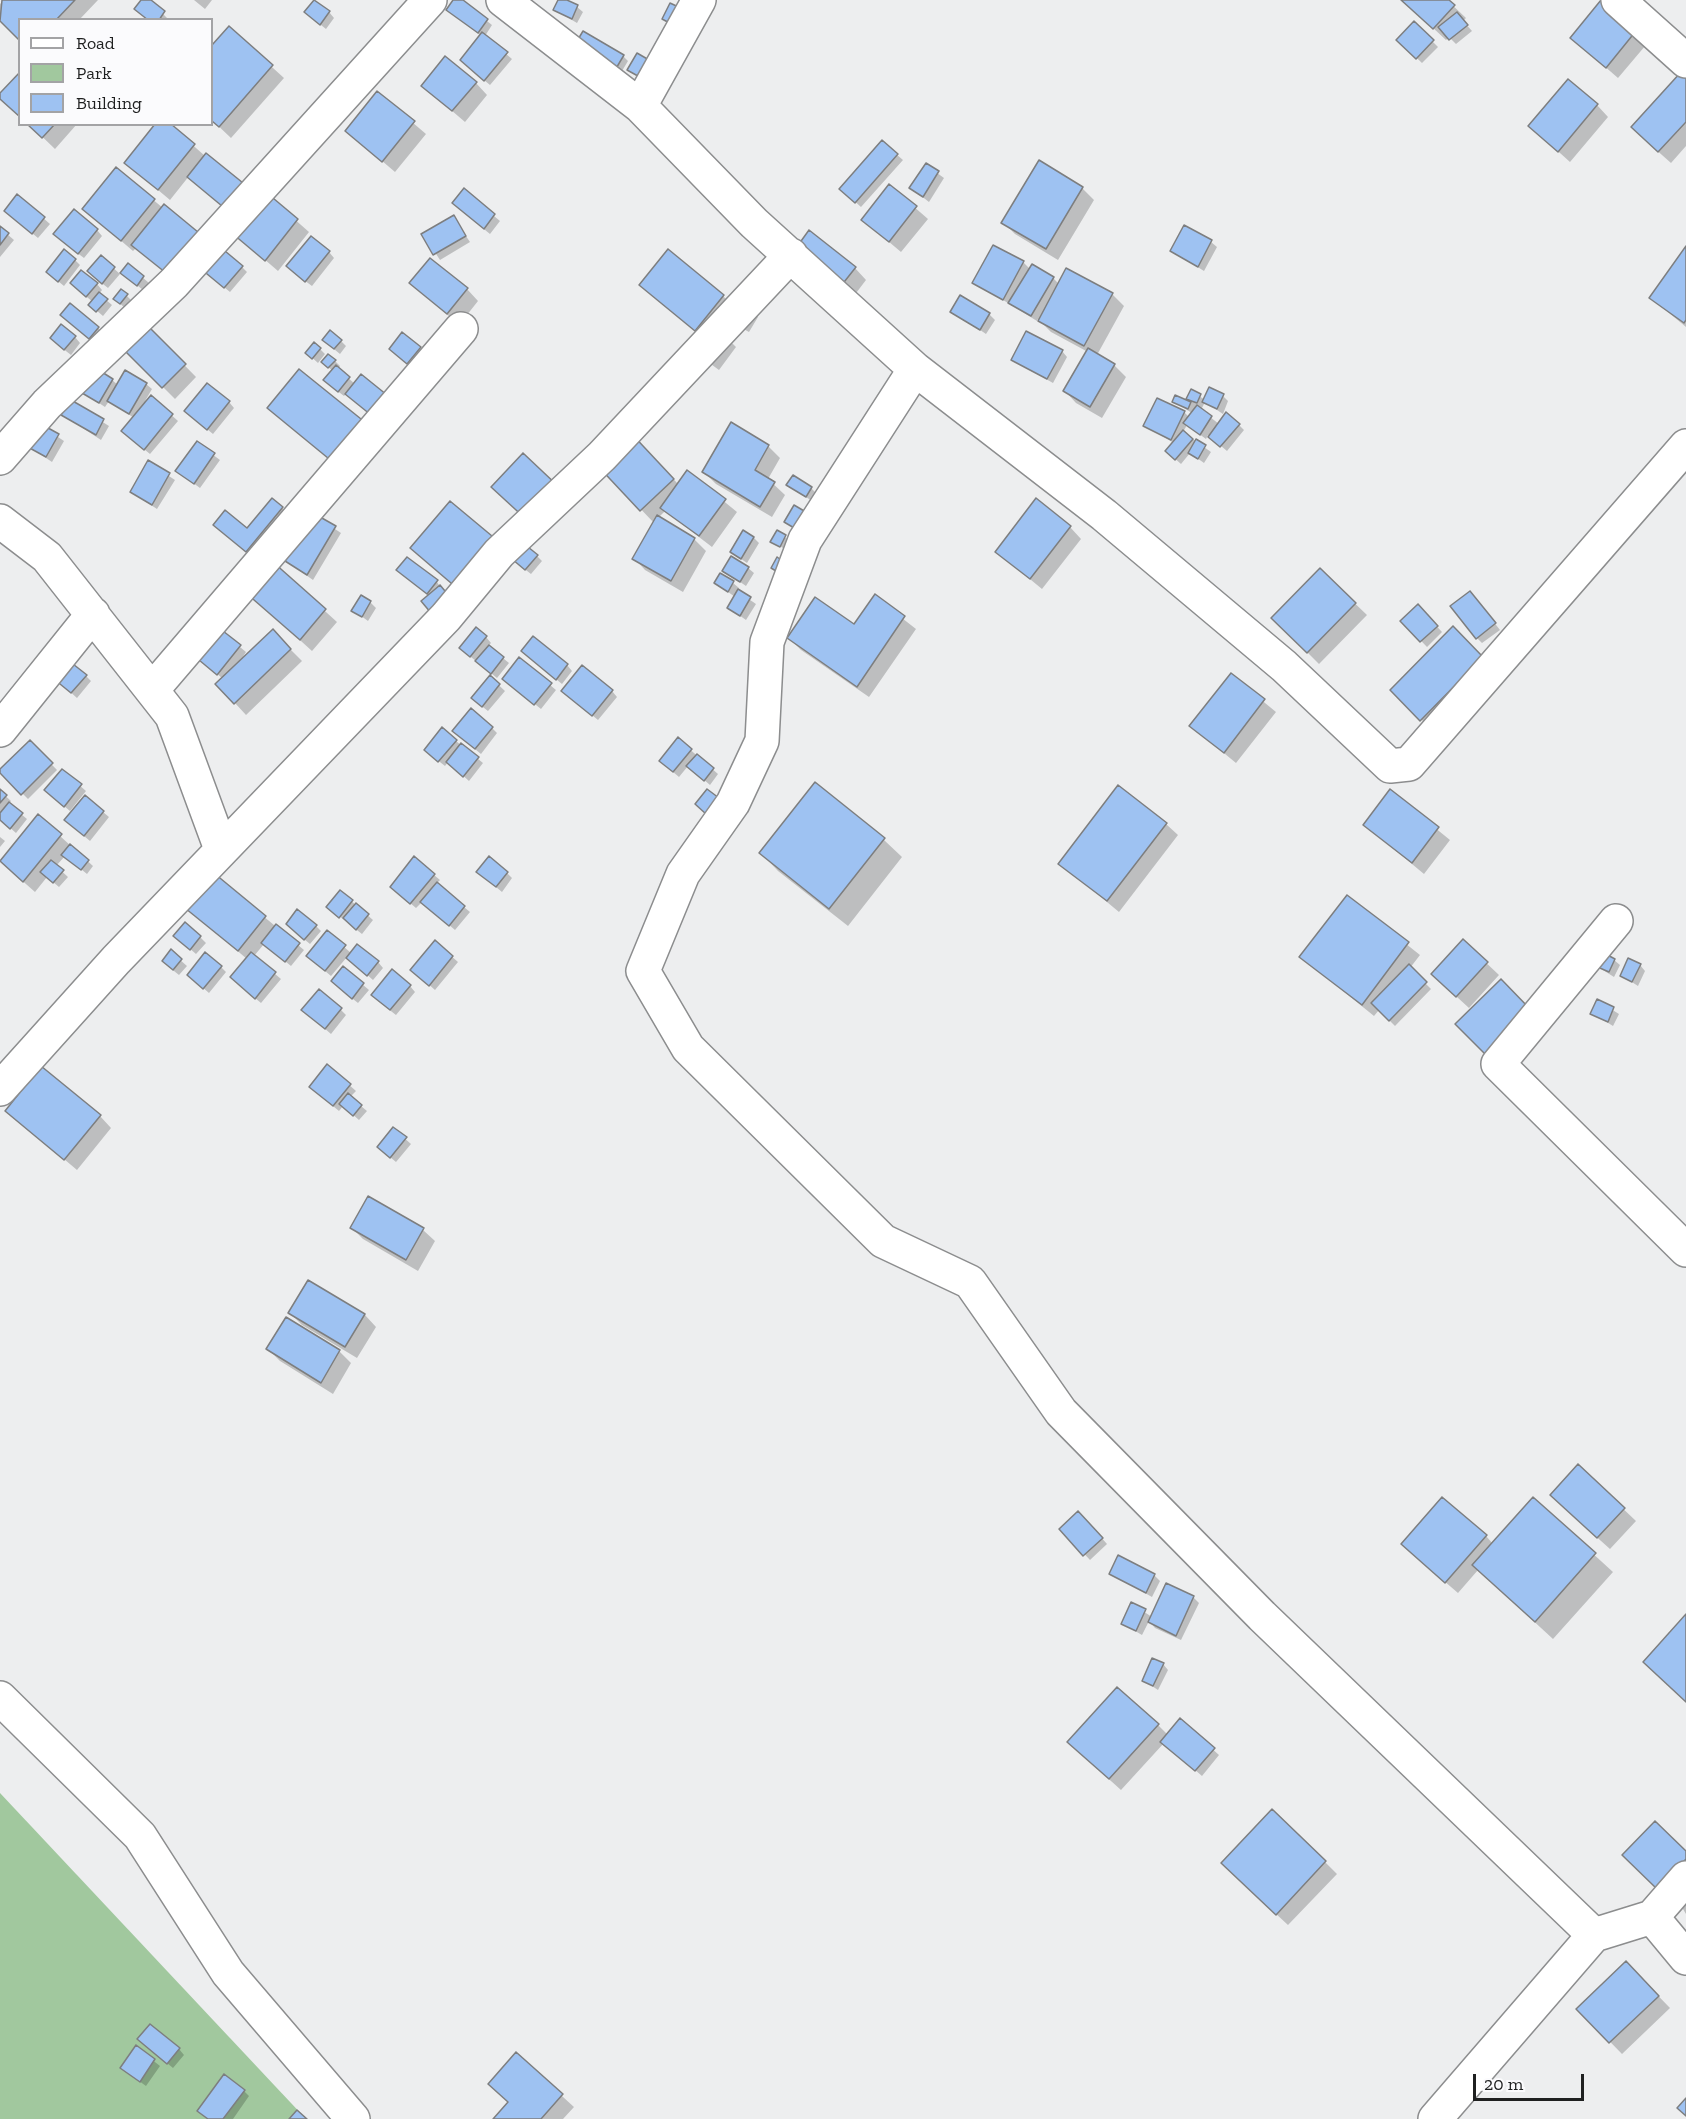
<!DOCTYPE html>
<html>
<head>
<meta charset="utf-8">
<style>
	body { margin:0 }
	#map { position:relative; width:1686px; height:2119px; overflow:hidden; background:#edeeef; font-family:"Zilla Slab",serif }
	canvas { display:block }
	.legend { position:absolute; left:18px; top:18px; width:195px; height:108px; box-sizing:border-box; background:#fbfbfd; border:2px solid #a3a3a5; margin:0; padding:8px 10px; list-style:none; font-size:18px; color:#1f2020 }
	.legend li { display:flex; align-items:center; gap:12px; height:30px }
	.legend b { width:30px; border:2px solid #a3a3a5 }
	.scale { position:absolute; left:1473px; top:2074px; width:111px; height:27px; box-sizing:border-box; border:3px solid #1f2020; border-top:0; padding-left:8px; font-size:18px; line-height:21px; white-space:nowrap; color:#1f2020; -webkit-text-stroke:4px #fbfbfd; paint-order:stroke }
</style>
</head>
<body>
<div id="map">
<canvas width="1686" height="2119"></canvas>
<ul class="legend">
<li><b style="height:8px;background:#fff"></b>Road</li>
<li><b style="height:16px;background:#a1c89e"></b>Park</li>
<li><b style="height:16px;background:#9ec2f2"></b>Building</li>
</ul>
<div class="scale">20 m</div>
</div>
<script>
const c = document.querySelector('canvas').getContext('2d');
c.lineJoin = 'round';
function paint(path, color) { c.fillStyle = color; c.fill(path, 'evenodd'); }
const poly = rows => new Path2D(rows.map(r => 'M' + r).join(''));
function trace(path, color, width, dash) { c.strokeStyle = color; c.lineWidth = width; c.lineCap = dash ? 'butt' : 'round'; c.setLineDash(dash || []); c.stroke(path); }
paint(poly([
	[0,1793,306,2119,0,2119]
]), '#a1c89e');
paint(poly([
	[4,0,98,0,79,20,20,20,20,39,0,19,0,4],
	[143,0,149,0,169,20,149,20],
	[194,0,212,0,205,9],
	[455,0,460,0,492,25,485,36,512,59,490,85,467,66,481,36,454,15],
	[560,0,577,7,583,12,577,23,555,10],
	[1403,0,1447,0,1466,18,1463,21,1472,31,1456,44,1449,37,1446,40],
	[329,12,334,18,326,29,311,17],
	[1414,23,1438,47,1422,63,1398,40],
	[1639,27,1651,39,1618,78,1572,38],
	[229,28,284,78,231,138,212,120,212,48],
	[623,56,628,61,613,86,575,63],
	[1686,79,1686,146,1671,163,1644,139],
	[476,83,487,95,465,122,423,86],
	[378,93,426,134,395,172,347,131],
	[1597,105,1608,117,1570,162,1530,126],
	[29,124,77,124,55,149],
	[169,124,205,156,170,200,126,163],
	[882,142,903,160,861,207,841,189],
	[926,165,944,178,929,202,911,188],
	[116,169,163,208,184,288,136,248,133,251,84,209],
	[890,186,928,219,901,252,863,220],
	[1082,188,1094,200,1058,260,1015,234,1003,222],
	[464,191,500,221,490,234,459,209],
	[267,195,309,232,278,271,235,234],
	[18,196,50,224,38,238,11,216],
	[453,217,470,242,440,260,423,234],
	[0,228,14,240,0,257],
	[97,230,102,236,84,258,60,240],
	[1211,242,1217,247,1204,271,1172,251],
	[1686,249,1686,327,1651,298],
	[329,252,334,258,312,286,293,272],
	[101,257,120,274,108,288,94,277],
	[75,260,80,265,64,286,53,277],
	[1023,262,1030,269,1053,278,1059,284,1112,294,1124,306,1097,355,1114,365,1126,377,1102,418,1076,403,1065,391,1088,352,1051,332,1038,319,1037,321,974,282],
	[128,265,149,283,143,290,128,278],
	[804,266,855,268,866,280,850,301],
	[242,267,247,272,230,292,208,274],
	[411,283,467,289,478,301,459,325],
	[97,284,102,290,99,294,112,305,103,316,96,310,93,302,77,289],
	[122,291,132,301,126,309,115,299],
	[653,296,723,296,735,308,731,342,736,347,719,370,704,359,708,341],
	[752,311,758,317,749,332,736,325],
	[952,311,989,314,995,320,986,334],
	[68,321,98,328,103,333,94,342],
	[148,328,196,377,175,399,126,350],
	[403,334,426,354,414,368,396,354],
	[75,337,80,343,71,355,57,344],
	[341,341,346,346,340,354,329,345],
	[320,349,325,354,318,363,307,353],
	[1062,351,1067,357,1053,383,1012,360],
	[335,361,340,366,338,369,355,384,344,396,331,386,333,371,328,367],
	[112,380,118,385,146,384,152,389,145,401,151,397,178,421,150,454,128,436,134,418,109,401,105,407,84,393],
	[1192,391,1205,400,1223,396,1228,401,1223,414,1205,402,1201,410,1219,424,1239,425,1244,430,1227,451,1208,435,1206,439,1187,425,1183,432,1211,452,1204,463,1190,453,1181,464,1172,456,1174,443,1145,426,1184,412,1189,417,1192,413,1174,402,1187,401],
	[71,402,109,426,101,440,63,415],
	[229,402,234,408,213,434,191,416],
	[40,425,64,441,52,462,28,446],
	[197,443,220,460,200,488,177,471],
	[640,444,679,485,688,472,737,512,712,547,665,511,658,518,694,539,706,551,683,592,645,570,634,558,654,523,597,463],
	[768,446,780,458,768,479,785,495,772,517,716,484,704,472],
	[149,463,175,480,157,509,131,492],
	[788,485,811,488,816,493,812,501],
	[282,508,287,513,252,556,220,530,248,531],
	[314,515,341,533,313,580,286,561],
	[1070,527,1081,539,1042,589,997,552],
	[778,532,791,542,786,550,772,541],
	[754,538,759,543,747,563,731,552],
	[497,542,537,556,542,561,531,574,513,560,470,599,412,548],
	[407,559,437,582,441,588,430,596,404,576],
	[273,564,337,622,312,651,248,593],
	[748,568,754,573,746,586,724,571],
	[1320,570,1367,615,1319,664,1273,618],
	[721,575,733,583,739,588,737,591,756,604,746,620,729,608,735,597,716,583],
	[875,597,916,629,869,697,801,650,789,638,854,626],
	[1475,598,1500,630,1482,643,1477,638],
	[370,602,376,608,368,621,353,610],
	[1418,606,1442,632,1427,647,1402,621],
	[223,633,246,652,239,663,284,643,302,661,246,715,235,703,223,679,207,665],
	[486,637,491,643,488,646,509,663,497,678,466,653],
	[528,656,567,665,572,671,562,684],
	[519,659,556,690,541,709,510,684],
	[1494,670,1433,731,1392,690],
	[1231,675,1276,712,1236,763,1191,726],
	[86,676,91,681,77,698,57,680],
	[490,677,505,691,488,711,479,704],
	[612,691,617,697,598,720,569,696],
	[492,728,497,733,481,754,459,736],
	[678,739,718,774,710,785,688,766,679,777,666,766],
	[456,741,483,763,469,781,448,762,445,766,431,755],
	[30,742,57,770,28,799,0,771],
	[63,771,86,791,70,811,52,796],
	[815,785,884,840,902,857,848,926,778,871,761,853],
	[0,791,11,801,9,804,27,819,16,833,0,819],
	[1391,792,1450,840,1424,874,1365,825],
	[85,797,109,817,90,841,72,826],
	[38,816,93,866,87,874,65,856,56,866,68,877,59,887,47,877,35,892,1,862],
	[1166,824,1178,835,1119,912,1060,863],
	[0,837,5,841,0,847],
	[209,871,304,950,291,966,264,944,254,956,281,979,261,1003,237,983,247,959,182,904],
	[507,873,512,878,502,892,484,877],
	[434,875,440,880,436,884,470,912,455,930,422,902,416,908,397,892],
	[341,892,373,920,362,934,334,912],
	[1347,897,1420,955,1410,968,1431,989,1395,1026,1379,1010,1374,1016,1301,957],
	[316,926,321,931,310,944,293,930],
	[327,932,351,953,378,962,383,968,373,980,347,957,331,976,313,961],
	[200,937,206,943,196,954,181,941],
	[1463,941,1499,975,1469,1008,1445,986],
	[435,942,458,962,435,990,418,975],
	[171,952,187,966,179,975,169,967],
	[1614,960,1620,965,1614,977,1595,965],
	[1640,965,1645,971,1638,986,1621,975],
	[221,967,226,972,209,993,194,980],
	[343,968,369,990,358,1003,338,987],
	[410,986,415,992,396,1015,378,1001],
	[1598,1001,1619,1014,1613,1026,1592,1013],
	[341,1010,346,1015,331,1034,309,1015],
	[328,1066,356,1091,350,1097,367,1111,359,1120,343,1106,339,1111,316,1092],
	[7,1111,100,1116,111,1128,77,1170],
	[394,1129,411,1144,396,1162,384,1152],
	[369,1198,423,1230,435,1241,418,1271,363,1239,352,1228],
	[308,1282,365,1315,376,1327,357,1358,302,1325,290,1313],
	[286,1319,339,1351,351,1363,333,1394,280,1361,268,1349],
	[1578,1466,1636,1521,1610,1549,1563,1507],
	[1533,1499,1613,1572,1553,1639,1478,1570,1458,1593,1415,1556,1486,1536,1493,1544],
	[1084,1518,1107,1544,1090,1560,1061,1529],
	[1111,1574,1154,1575,1160,1581,1152,1597],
	[1193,1597,1199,1603,1181,1640,1155,1628,1149,1621,1142,1635,1123,1624,1132,1604,1152,1617],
	[1163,1664,1168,1670,1158,1690,1143,1680],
	[1180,1720,1219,1755,1202,1776,1164,1743,1121,1790,1081,1754,1158,1725,1168,1735],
	[1325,1862,1337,1874,1288,1925,1234,1875],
	[1686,1893,1686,1914,1677,1899],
	[1638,1975,1670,2008,1622,2054,1578,2009],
	[145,2045,179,2049,184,2055,173,2068],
	[136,2047,160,2066,146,2086,128,2073],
	[516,2054,574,2107,563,2119,495,2119,509,2103],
	[244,2091,249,2096,233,2119,208,2119]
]), '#0003');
const building = poly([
	[2,0,75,0,56,20,20,20,20,41,0,21,2,0],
	[141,0,151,0,165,11,159,20,148,20,134,9,141,0],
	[314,0,330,11,320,25,304,12,314,0],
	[453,0,463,0,488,19,478,33,446,10,453,0],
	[558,0,567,0,578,5,572,19,553,10,558,0],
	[1401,0,1449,0,1455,5,1433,29,1401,0],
	[1601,0,1609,0,1640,26,1606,68,1570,38,1601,0],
	[670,3,687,11,679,28,662,19,670,3],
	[1457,12,1468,25,1449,40,1438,27,1457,12],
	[1414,21,1434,40,1416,59,1396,40,1414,21],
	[229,26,273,65,219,127,212,121,212,45,229,26],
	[583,31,624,55,608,82,567,58,583,31],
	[482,32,508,52,484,81,460,60,482,32],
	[637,53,656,64,647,81,627,70,637,53],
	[445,56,477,82,452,111,421,86,445,56],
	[20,72,20,117,0,99,0,93,20,72],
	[1681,72,1686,77,1686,122,1658,152,1631,127,1681,72],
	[1568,79,1598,104,1558,152,1528,126,1568,79],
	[377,91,415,121,382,162,345,131,377,91],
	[27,124,55,124,42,138,27,124],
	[155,124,171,124,195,144,158,190,124,163,155,124],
	[882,140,898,154,855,203,839,189,882,140],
	[206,153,248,187,228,211,187,177,206,153],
	[1039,160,1083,187,1046,249,1001,223,1039,160],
	[926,163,939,171,923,197,909,188,926,163],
	[116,167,155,199,121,241,82,209,116,167],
	[889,184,917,206,889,242,861,220,889,184],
	[464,188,495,214,484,229,452,203,464,188],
	[267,193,298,219,265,261,233,234,267,193],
	[17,194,45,217,32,234,4,211,17,194],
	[164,204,204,237,171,277,131,245,164,204],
	[74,209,98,229,78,254,53,234,74,209],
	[454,215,466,236,433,255,421,234,454,215],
	[1184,225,1212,240,1198,267,1170,251,1184,225],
	[0,226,9,233,0,245,0,226],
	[809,230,856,267,837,291,791,255,809,230],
	[311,236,330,251,305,282,286,266,311,236],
	[993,245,1024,261,1003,300,972,283,993,245],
	[219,246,243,266,224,288,201,269,219,246],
	[1686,246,1686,320,1684,323,1649,298,1686,246],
	[64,249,76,259,58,282,46,272,64,249],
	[668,249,724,295,695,331,639,285,668,249],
	[101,255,115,267,102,284,87,271,101,255],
	[430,258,468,288,447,314,409,283,430,258],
	[128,263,144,276,137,286,120,273,128,263],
	[1032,264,1054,277,1031,316,1008,303,1032,264],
	[1066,268,1113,293,1084,346,1038,321,1066,268],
	[81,270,98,283,86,297,70,283,81,270],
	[121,289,128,294,120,304,113,299,121,289],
	[99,292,108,299,96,312,88,305,99,292],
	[960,295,990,313,980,330,950,312,960,295],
	[70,303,99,327,89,339,60,315,70,303],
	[61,324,76,336,64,350,50,338,61,324],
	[148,326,186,364,162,388,124,350,148,326],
	[330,330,342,340,334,349,322,340,330,330],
	[1026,331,1063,350,1047,379,1011,360,1026,331],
	[402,332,421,347,407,364,389,349,402,332],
	[314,342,321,348,312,359,305,353,314,342],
	[1088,348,1115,364,1090,407,1063,391,1088,348],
	[328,354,336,360,328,368,321,362,328,354],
	[336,365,350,377,338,392,323,380,336,365],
	[97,369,113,379,99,403,82,393,97,369],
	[299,369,366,423,334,463,267,408,299,369],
	[125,370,147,383,129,414,107,401,125,370],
	[361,374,387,395,371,415,345,394,361,374],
	[207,383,230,401,207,430,184,411,207,383],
	[1209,387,1224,394,1217,409,1202,402,1209,387],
	[1191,389,1201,394,1197,403,1186,399,1191,389],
	[151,395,173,414,144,450,121,431,151,395],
	[1175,395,1191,402,1188,409,1172,402,1175,395],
	[1157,398,1185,411,1171,440,1143,426,1157,398],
	[71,400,104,419,96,435,61,415,71,400],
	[1197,405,1212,416,1200,435,1183,423,1197,405],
	[1226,412,1240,424,1220,447,1208,437,1226,412],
	[731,422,769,445,755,470,775,482,760,507,702,472,731,422],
	[39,423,59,434,46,457,26,446,39,423],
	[1183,430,1193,439,1175,460,1165,451,1183,430],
	[629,431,674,479,640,511,595,463,629,431],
	[1196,439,1206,445,1198,459,1188,453,1196,439],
	[197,441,215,453,194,484,175,471,197,441],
	[523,453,559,487,528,521,491,487,523,453],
	[148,460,170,473,152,505,130,492,148,460],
	[687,470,726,499,699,536,660,508,687,470],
	[793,475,812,487,806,497,786,485,793,475],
	[272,498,283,507,246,552,213,525,225,510,247,528,272,498],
	[1036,498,1071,526,1030,579,995,552,1036,498],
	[450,501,498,541,458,589,410,548,450,501],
	[794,505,811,515,801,532,784,522,794,505],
	[313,513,336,526,307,575,285,561,313,513],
	[657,515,695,538,671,581,632,559,657,515],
	[743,530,754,537,741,559,730,552,743,530],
	[777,530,786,535,780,547,770,542,777,530],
	[518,539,538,555,525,570,506,554,518,539],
	[731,556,749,567,740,582,722,571,731,556],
	[407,557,438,580,427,594,396,570,407,557],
	[777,557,787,564,781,574,771,568,777,557],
	[273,562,326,609,300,640,246,593,273,562],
	[1320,568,1356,603,1307,653,1271,618,1320,568],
	[720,573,734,581,728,592,714,583,720,573],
	[440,585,450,597,431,613,421,601,440,585],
	[738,589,751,597,740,616,727,608,738,589],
	[1470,591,1496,623,1476,639,1450,606,1470,591],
	[875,594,905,616,857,687,787,638,815,597,854,624,875,594],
	[361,595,371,601,362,617,351,611,361,595],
	[1418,604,1438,626,1420,642,1400,621,1418,604],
	[1453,626,1483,657,1420,721,1390,690,1453,626],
	[476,627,487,636,470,657,459,648,476,627],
	[273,629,291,649,234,704,215,684,273,629],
	[223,631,241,645,217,675,199,660,223,631],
	[533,636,568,664,556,680,521,651,533,636],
	[489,645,504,657,491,674,475,661,489,645],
	[64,657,87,675,71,693,49,675,64,657],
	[519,657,552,683,534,705,502,679,519,657],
	[582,665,613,690,592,716,561,691,582,665],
	[1231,673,1265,699,1224,753,1189,726,1231,673],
	[490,675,500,684,482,707,471,698,490,675],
	[471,708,493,727,475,749,452,731,471,708],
	[442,727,457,740,438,762,424,750,442,727],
	[678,737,692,749,673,772,659,761,678,737],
	[30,740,53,763,21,795,0,773,0,769,30,740],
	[461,743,479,757,463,777,446,762,461,743],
	[697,754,714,768,704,781,686,766,697,754],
	[62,769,82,784,64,807,44,790,62,769],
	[815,782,885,838,829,909,759,853,815,782],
	[1118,785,1167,823,1107,901,1058,864,1118,785],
	[0,789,7,795,0,803,0,789],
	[707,789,719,798,706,814,695,804,707,789],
	[1390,789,1439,827,1412,863,1363,825,1390,789],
	[85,795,104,811,84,836,64,820,85,795],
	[9,802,23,813,10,829,0,820,0,813,9,802],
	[38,814,62,834,23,882,0,861,38,814],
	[70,844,89,860,81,870,61,855,70,844],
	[414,856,435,874,410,904,390,887,414,856],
	[489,856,508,872,496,887,476,872,489,856],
	[51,860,64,870,53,883,40,872,51,860],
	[209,869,266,916,238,951,180,904,209,869],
	[437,882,465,906,449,926,420,902,437,882],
	[340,890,353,900,339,918,326,907,340,890],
	[1347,895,1409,942,1362,1005,1299,957,1347,895],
	[356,903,369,914,356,930,343,918,356,903],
	[297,909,317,925,304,940,286,924,297,909],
	[185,922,201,936,190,950,173,936,185,922],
	[276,924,300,943,285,962,261,943,276,924],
	[327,930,346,945,325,971,306,956,327,930],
	[1463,939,1488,962,1456,997,1431,974,1463,939],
	[435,940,453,956,429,986,410,970,435,940],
	[357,944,379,961,367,976,346,958,357,944],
	[171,949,182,959,173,970,162,961,171,949],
	[1600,951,1615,959,1609,972,1593,965,1600,951],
	[205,952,222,966,203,989,187,975,205,952],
	[251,952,276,972,255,999,230,977,251,952],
	[1628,958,1641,964,1632,982,1620,976,1628,958],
	[1409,964,1427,982,1389,1021,1371,1003,1409,964],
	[343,966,364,983,352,999,331,981,343,966],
	[392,969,411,985,390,1010,371,995,392,969],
	[1501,979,1531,1010,1486,1055,1455,1024,1501,979],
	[319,989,342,1008,325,1029,301,1010,319,989],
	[1597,999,1614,1007,1608,1022,1590,1014,1597,999],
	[327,1064,351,1084,333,1106,309,1087,327,1064],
	[41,1066,101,1115,64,1160,5,1111,41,1066],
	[348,1093,362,1105,353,1116,339,1104,348,1093],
	[393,1127,407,1137,390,1158,377,1147,393,1127],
	[368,1196,424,1228,406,1260,350,1228,368,1196],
	[308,1280,365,1314,345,1347,288,1313,308,1280],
	[286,1317,340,1350,321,1383,266,1349,286,1317],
	[1578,1464,1625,1508,1597,1538,1550,1495,1578,1464],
	[1442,1497,1487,1535,1445,1583,1401,1544,1442,1497],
	[1533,1497,1596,1553,1535,1622,1472,1565,1533,1497],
	[1078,1511,1103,1538,1083,1556,1059,1529,1078,1511],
	[1118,1555,1155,1574,1146,1593,1109,1574,1118,1555],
	[1166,1583,1194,1596,1176,1636,1148,1622,1166,1583],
	[1131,1602,1146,1609,1136,1631,1121,1624,1131,1602],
	[1686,1614,1686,1702,1643,1662,1686,1614],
	[1152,1658,1164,1663,1153,1686,1142,1681,1152,1658],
	[1117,1687,1159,1724,1109,1779,1067,1742,1117,1687],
	[1180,1718,1215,1748,1195,1771,1160,1742,1180,1718],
	[1272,1809,1326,1861,1276,1915,1221,1863,1272,1809],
	[1655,1821,1686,1851,1686,1859,1657,1889,1622,1855,1655,1821],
	[1626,1961,1659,1996,1609,2043,1576,2009,1626,1961],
	[150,2024,180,2048,167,2064,137,2039,150,2024],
	[136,2045,155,2059,140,2082,120,2068,136,2045],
	[516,2052,563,2094,541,2119,493,2119,508,2102,488,2084,516,2052],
	[224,2074,245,2090,223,2119,208,2119,197,2111,224,2074],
	[1686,2098,1686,2116,1677,2108,1686,2098],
	[297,2110,307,2119,289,2119,297,2110]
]);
paint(building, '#9ec2f2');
trace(building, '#7d7e7f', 1.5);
const minor = poly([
	[503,0,640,106,754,223,915,369,805,540,767,642,762,741,733,803,683,874,643,971,688,1048,883,1241,970,1282,1061,1412,1262,1616,1594,1935,1435,2119],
	[1618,0,1686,61],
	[640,106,699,0],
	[915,369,1104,515,1284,666,1390,766,1409,764,1686,446],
	[0,458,47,404,174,283,430,0],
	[0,521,47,557,172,716,221,849],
	[152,690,461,329],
	[0,730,93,614],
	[1616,921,1498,1064,1686,1250],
	[0,1089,116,960,446,617,499,553,602,456,791,255],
	[0,1698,140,1836,228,1973,353,2119],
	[1652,1917,1686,1958],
	[1594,1935,1652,1917,1686,1878]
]);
trace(minor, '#8c8d8e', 36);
trace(minor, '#fff', 33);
</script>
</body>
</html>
